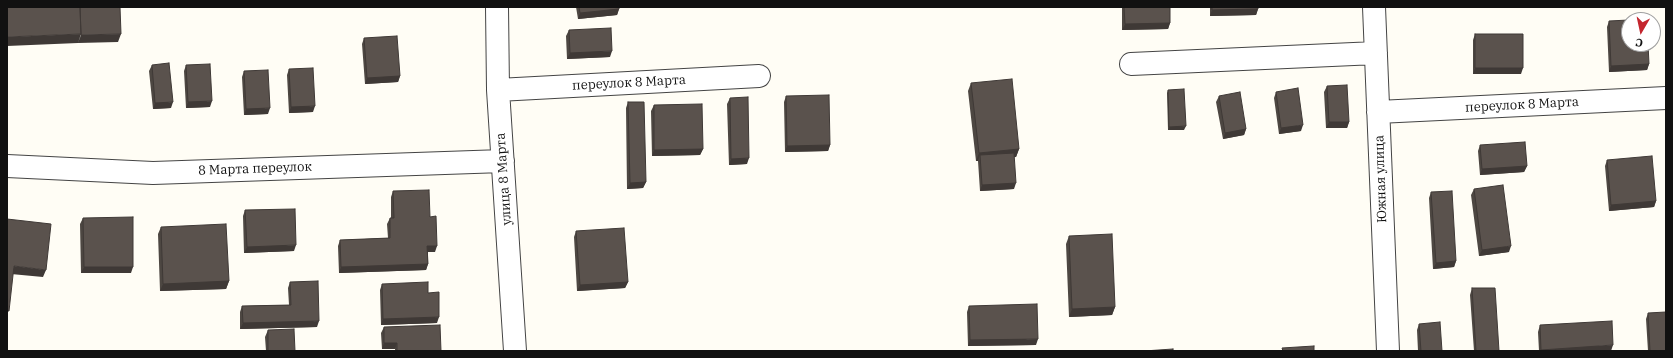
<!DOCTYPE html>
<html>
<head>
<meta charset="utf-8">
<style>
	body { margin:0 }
	#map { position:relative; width:1673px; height:358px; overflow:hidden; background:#fffdf5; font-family:"IBM Plex Serif",serif }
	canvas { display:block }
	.frame { position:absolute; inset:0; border:8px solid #111; pointer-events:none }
	.north { position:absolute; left:1621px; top:12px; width:40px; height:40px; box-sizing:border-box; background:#fff; border:1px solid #a0a0a0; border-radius:50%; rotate:189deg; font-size:11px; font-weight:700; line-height:16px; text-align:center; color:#111 }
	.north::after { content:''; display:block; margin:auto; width:14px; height:18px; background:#c4262e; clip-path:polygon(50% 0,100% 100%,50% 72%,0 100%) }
</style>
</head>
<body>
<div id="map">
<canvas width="1673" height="358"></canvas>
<div class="frame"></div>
<div class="north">С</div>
</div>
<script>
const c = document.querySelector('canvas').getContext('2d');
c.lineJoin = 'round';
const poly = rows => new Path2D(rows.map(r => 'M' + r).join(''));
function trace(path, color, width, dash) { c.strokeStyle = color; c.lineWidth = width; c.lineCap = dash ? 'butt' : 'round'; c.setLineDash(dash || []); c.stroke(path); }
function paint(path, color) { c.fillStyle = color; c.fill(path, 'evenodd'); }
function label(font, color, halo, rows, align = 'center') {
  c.font = font + ' "IBM Plex Serif",serif'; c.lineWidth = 4; c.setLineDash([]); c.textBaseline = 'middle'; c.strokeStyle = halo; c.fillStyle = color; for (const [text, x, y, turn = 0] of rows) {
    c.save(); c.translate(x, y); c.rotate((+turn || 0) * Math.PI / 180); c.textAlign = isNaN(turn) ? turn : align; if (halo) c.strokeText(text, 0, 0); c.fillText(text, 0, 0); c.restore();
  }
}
const street = poly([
	[497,7,498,90,515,351],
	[1374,7,1388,351],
	[1131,64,1376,53],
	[498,90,759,76],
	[1378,112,1666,98],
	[7,166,153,173,503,161]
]);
trace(street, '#444', 24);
trace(street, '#fff', 22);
paint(poly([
	[576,7,619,7,619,9,617,15,578,19],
	[1122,7,1170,7,1170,23,1168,29,1122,30],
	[1210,7,1258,7,1258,9,1256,15,1210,16],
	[1609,21,1649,64,1647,70,1609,72,1607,27],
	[569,30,610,57,567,59,566,36],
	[1475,34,1521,74,1473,74,1473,40],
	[364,38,400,76,398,82,365,84,362,44],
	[152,65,171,108,153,109,149,71],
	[186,65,210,107,186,108,184,71],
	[289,69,313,112,289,113,287,75],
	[244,71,268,114,244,115,242,77],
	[971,83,1019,149,1016,157,1014,157,1014,189,980,191,978,161,976,161,968,91],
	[1327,86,1349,122,1347,128,1326,128,1324,92],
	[1168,90,1184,130,1168,130,1167,93],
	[1276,92,1301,131,1279,134,1274,98],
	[786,96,830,145,828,151,785,152,784,102],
	[1219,96,1246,129,1244,135,1223,139,1216,102],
	[730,98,747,164,729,165,727,104],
	[628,102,646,182,643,188,627,189,626,108],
	[654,105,703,149,700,155,652,156,651,111],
	[1480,145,1527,166,1524,172,1480,175,1478,151],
	[1607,160,1656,201,1654,207,1609,211,1605,166],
	[1474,189,1509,252,1479,256,1471,195],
	[393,191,430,217,435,252,428,252,428,264,426,270,339,273,338,246,340,240,388,238,387,224,390,218,391,218,391,197],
	[1431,192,1456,261,1454,267,1433,269,1429,198],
	[245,210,294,251,244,253,243,216],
	[83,218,131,273,81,273,80,224],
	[161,227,229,281,226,289,160,291,158,234],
	[576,231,628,282,625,288,577,291,574,237],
	[1069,236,1115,307,1112,315,1069,317,1066,244],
	[290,282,317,327,240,329,240,312,242,306,289,305,288,288],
	[382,284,428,293,437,323,381,325,380,290],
	[1472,288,1499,351,1474,351,1470,295],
	[969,306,1036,345,968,346,967,312],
	[1648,313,1666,351,1648,351,1646,319],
	[1419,324,1442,351,1418,351,1417,330],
	[1540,325,1611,351,1539,351,1538,332],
	[384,327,441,351,395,351,395,349,382,349,381,333],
	[268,330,295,351,266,351,265,337]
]), '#4d4742');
paint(poly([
	[619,9,617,15,578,19,580,13],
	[1258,9,1256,15,1210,16,1212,10],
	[1170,23,1168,29,1122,30,1125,24],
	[81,34,78,43,7,46,7,37],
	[121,34,118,42,78,43,81,35],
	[612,51,610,57,567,59,570,53],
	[1649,64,1647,70,1609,72,1611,66],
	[1475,68,1523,68,1521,74,1473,74],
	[400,76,398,82,365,84,367,78],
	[212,101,210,107,186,108,188,102],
	[173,102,171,108,153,109,155,103],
	[315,106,313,112,289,113,291,107],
	[270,108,268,114,244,115,246,109],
	[1329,122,1349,122,1347,128,1326,128],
	[1303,125,1301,131,1279,134,1281,128],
	[1186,126,1184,130,1168,130,1169,127],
	[1246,129,1244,135,1223,139,1225,133],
	[830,145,828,151,785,152,787,146],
	[703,149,700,155,652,156,654,150],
	[1019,149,1016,157,980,161,980,155,978,161,976,161,979,153],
	[749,158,747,164,729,165,731,159],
	[1527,166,1524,172,1480,175,1482,169],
	[646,182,643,188,627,189,630,183],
	[1016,183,1014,189,980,191,982,185],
	[1656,201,1654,207,1609,211,1611,205],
	[296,245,294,251,244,253,247,247],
	[427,246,437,246,435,252,425,252],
	[1511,246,1509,252,1479,256,1482,250],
	[1456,261,1454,267,1433,269,1436,263],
	[428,264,426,270,339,273,341,267],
	[14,266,46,270,43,277,11,274],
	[84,267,133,267,131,273,81,273],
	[229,281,226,289,160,291,163,284],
	[628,282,625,288,577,291,580,285],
	[1115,307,1112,315,1069,317,1072,309],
	[439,317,437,323,381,325,383,319],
	[319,321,317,327,240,329,243,323],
	[1038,339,1036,345,968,346,970,340],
	[384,343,397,343,395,349,382,349],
	[1613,345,1611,351,1541,351,1541,350]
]), '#3f3936');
const building = poly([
	[7,7,80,7,81,34,7,37,7,7],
	[80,7,120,7,121,34,81,35,80,7],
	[579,7,619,7,619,9,580,13,579,7],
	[1124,7,1170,7,1170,23,1125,24,1124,7],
	[1212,7,1258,7,1258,9,1212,10,1212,7],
	[1647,19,1647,20,1631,20,1647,19],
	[1629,20,1629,44,1648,44,1649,64,1611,66,1609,21,1629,20],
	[611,28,612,51,570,53,569,30,611,28],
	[1475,34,1523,34,1523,68,1475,68,1475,34],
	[397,36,400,76,367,78,364,38,397,36],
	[169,63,173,102,155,103,152,65,169,63],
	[210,64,212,101,188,102,186,65,210,64],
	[313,68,315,106,291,107,289,69,313,68],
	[268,70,270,108,246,109,244,71,268,70],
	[1012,79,1019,149,979,153,971,83,1012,79],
	[1347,85,1349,122,1329,122,1327,86,1347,85],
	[1298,88,1303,125,1281,128,1276,92,1298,88],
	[1184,89,1186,126,1169,127,1168,90,1184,89],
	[1240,92,1246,129,1225,133,1219,96,1240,92],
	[829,95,830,145,787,146,786,96,829,95],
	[748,97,749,158,731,159,730,98,748,97],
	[628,102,644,102,646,182,630,183,628,102],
	[702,104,703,149,654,150,654,105,702,104],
	[1525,142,1527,166,1482,169,1480,145,1525,142],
	[1014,153,1016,183,982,185,980,155,1014,153],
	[1652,156,1656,201,1611,205,1607,160,1652,156],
	[1503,185,1511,246,1482,250,1474,189,1503,185],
	[429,190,430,217,436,216,437,246,427,246,428,264,341,267,340,240,390,238,390,218,394,218,393,191,429,190],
	[1452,191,1456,261,1436,263,1431,192,1452,191],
	[295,209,296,245,247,247,245,210,295,209],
	[133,217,133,267,84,267,83,218,133,217],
	[7,219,51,224,46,270,14,266,9,311,7,311,7,219],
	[226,224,229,281,163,284,161,227,226,224],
	[624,228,628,282,580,285,576,231,624,228],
	[1112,234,1115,307,1072,309,1069,236,1112,234],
	[318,281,319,321,243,323,242,306,291,305,290,282,318,281],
	[428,282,428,293,439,292,439,317,383,319,382,284,428,282],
	[1472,288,1495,288,1499,351,1476,351,1472,288],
	[1037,304,1038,339,970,340,969,306,1037,304],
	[1666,312,1666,351,1650,351,1648,313,1666,312],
	[1612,321,1613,345,1541,350,1540,325,1612,321],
	[1440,322,1442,351,1421,351,1419,324,1440,322],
	[440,325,441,351,397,351,397,343,384,343,384,327,440,325],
	[294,329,295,351,268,351,268,330,294,329],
	[1314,346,1314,351,1283,351,1282,348,1314,346],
	[1173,349,1173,351,1144,351,1173,349]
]);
paint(building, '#5a524d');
trace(building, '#3f3936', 1);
label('13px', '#111', '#fff', [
	["переулок 8 Марта",629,83,-3],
	["переулок 8 Марта",1522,105,-3],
	["8 Марта переулок",255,169,-2],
	["улица 8 Марта",504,179,-94],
	["Южная улица",1381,179,-92]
]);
</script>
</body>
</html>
